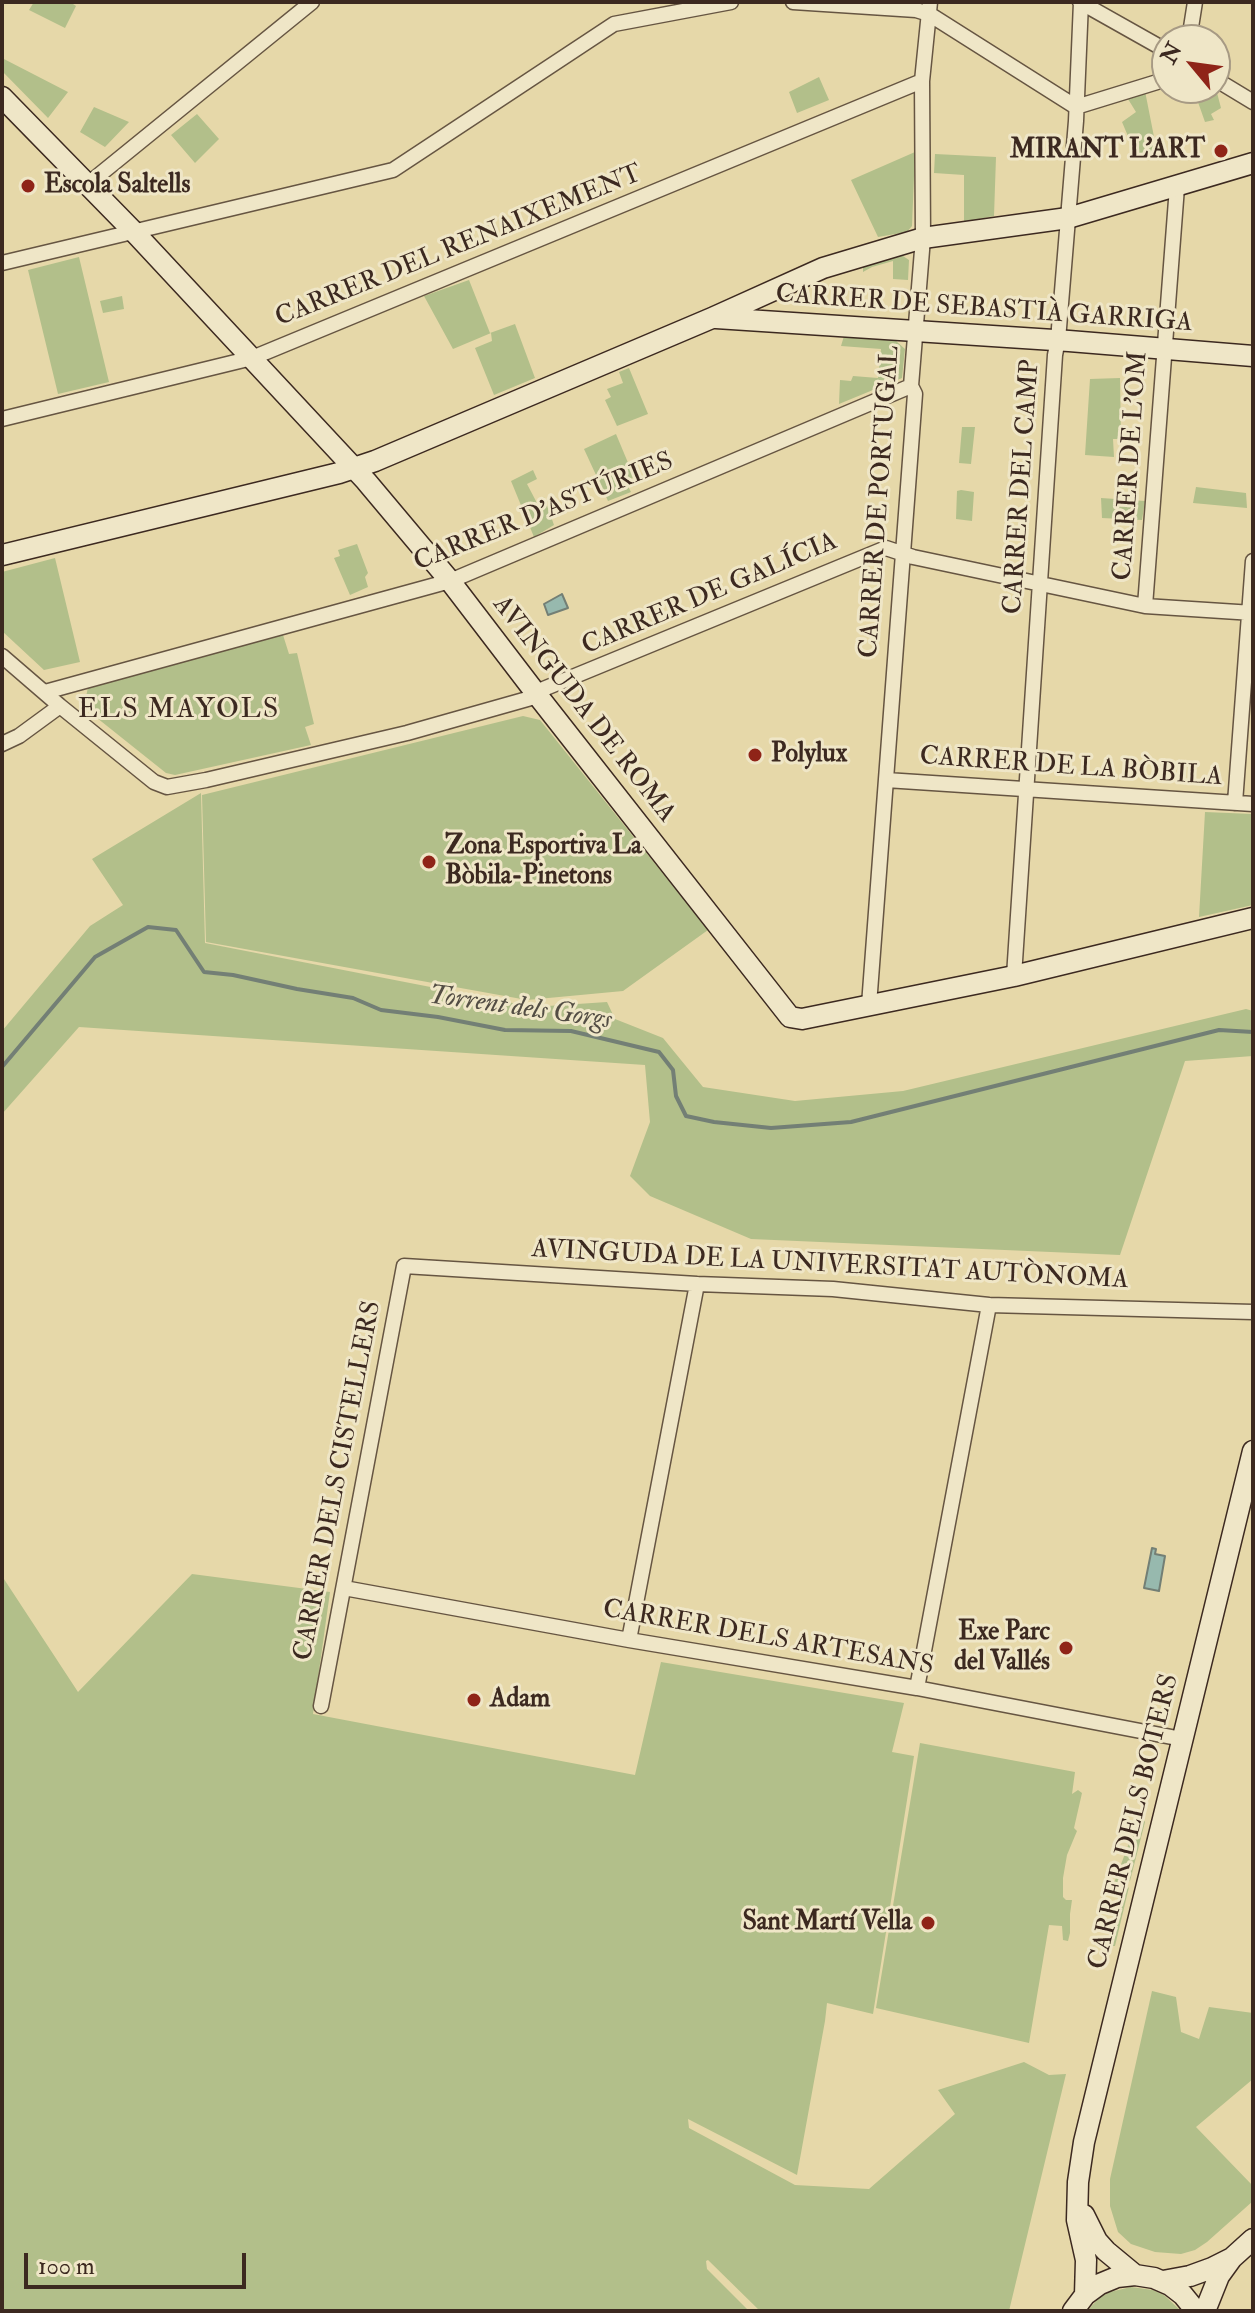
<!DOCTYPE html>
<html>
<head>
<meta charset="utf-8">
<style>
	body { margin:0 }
	#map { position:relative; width:1255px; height:2313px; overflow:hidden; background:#e6d8a9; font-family:"IM FELL Double Pica",serif }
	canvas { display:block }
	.frame { position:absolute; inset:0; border:4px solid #3c2920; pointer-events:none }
	.north { position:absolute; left:1151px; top:24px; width:80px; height:80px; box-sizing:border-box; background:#efe6c7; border:2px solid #a79a84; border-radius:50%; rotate:299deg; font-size:22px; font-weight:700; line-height:32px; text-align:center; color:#3c2920 }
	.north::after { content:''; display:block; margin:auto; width:28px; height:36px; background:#8f2418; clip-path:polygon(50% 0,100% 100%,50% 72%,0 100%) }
	.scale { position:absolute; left:24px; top:2253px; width:222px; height:36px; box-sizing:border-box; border:4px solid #3c2920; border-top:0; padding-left:10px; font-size:24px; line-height:28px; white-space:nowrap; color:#3c2920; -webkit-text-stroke:6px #efe6c7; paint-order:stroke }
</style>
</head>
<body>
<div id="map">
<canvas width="1255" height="2313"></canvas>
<div class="frame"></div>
<div class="north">N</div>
<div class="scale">100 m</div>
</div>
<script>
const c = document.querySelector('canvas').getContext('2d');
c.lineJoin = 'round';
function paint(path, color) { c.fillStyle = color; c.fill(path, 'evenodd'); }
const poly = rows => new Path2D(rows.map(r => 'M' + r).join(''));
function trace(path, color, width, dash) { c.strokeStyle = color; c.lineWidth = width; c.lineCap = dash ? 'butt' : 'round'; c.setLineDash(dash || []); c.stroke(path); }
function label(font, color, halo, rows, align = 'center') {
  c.font = font + ' "IM FELL Double Pica",serif'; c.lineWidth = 6; c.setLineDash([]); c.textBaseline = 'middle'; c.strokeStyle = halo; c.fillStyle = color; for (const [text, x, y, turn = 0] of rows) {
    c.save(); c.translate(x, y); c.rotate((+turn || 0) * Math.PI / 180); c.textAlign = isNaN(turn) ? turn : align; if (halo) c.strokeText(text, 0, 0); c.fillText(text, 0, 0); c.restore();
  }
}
paint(poly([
	[34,2,70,2,76,6,65,28,29,10],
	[2,58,68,92,48,118,2,71],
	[819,77,829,100,797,113,789,92],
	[1215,85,1221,108,1211,114,1214,120,1205,122,1193,88,1215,88],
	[1145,91,1157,152,1136,155,1122,122,1136,112,1128,99],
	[94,107,129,122,105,147,80,132],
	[197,114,219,139,195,163,171,135],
	[915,152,912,226,907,232,878,237,851,180],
	[935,154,996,157,994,216,964,222,964,175,934,173],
	[900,254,909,260,908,280,893,279,893,261,872,267,863,272,863,264],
	[79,257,109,382,58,394,28,270],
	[469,280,490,333,515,324,535,378,494,395,475,348,492,341,491,333,453,349,424,296],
	[122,296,124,309,103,313,100,301],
	[844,336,895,340,905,349,902,378,839,404,840,380,851,381,853,376,878,378,881,349,841,346],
	[629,368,648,414,617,426,605,400,611,397,607,389,623,383,619,372],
	[1120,378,1121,439,1113,439,1114,457,1085,455,1090,379],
	[962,427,975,427,971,464,959,463],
	[616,434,634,477,626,482,631,492,608,501,584,449],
	[533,470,537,479,527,484,537,503,544,497,554,525,534,537,511,481],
	[1196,487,1246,493,1247,508,1193,503],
	[961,490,974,492,972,521,956,519,957,491],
	[1101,498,1145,501,1142,520,1102,518],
	[357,544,368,573,365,577,368,587,350,595,334,558,340,556,338,550],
	[55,558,80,662,44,670,2,631,2,572],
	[283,635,289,654,297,653,314,724,305,727,311,745,175,775,166,773,92,714,88,704,86,697,88,687,96,684],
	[523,716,540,720,708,930,623,991,527,1000,206,942,202,795],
	[201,793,205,943,533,1007,607,1002,615,1019,663,1038,703,1087,795,1101,903,1091,1246,1009,1253,1011,1253,1056,1185,1061,1120,1255,751,1239,650,1196,630,1176,650,1122,645,1065,79,1027,2,1114,2,1031,90,926,123,905,92,859],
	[1205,812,1253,814,1253,905,1199,917],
	[192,1574,330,1592,313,1714,635,1775,661,1662,904,1703,892,1752,914,1756,873,2014,827,2003,825,2021,797,2175,688,2119,689,2128,795,2185,869,2189,955,2114,938,2090,1024,2062,1049,2075,1066,2074,1009,2311,760,2311,708,2260,706,2261,707,2269,749,2311,2,2311,2,1576,78,1692],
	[920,1743,1075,1772,1072,1794,1078,1790,1082,1793,1074,1828,1077,1831,1067,1855,1063,1878,1063,1897,1066,1900,1072,1900,1070,1914,1070,1933,1068,1941,1063,1940,1062,1926,1049,1925,1029,2043,876,2008],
	[1143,1819,1145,1822,1130,1881,1116,1885,1114,1883,1129,1843,1134,1820],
	[1129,1887,1115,1946,1111,1946,1115,1906,1119,1897],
	[1152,1991,1176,1997,1181,2032,1199,2039,1209,2007,1253,2013,1253,2079,1196,2127,1253,2186,1253,2201,1207,2242,1195,2250,1181,2254,1155,2252,1131,2244,1118,2232,1110,2206,1110,2179],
	[1131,2287,1153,2290,1164,2295,1181,2311,1087,2311,1100,2297,1110,2292]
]), '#b2bf8a');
const water = poly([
	[562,594,568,608,548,615,544,604,562,594],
	[1152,1548,1156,1549,1155,1554,1165,1556,1159,1591,1144,1588,1152,1548]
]);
paint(water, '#97b9ae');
trace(water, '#737f75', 2);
trace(poly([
	[2,1067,95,957,148,927,176,930,204,972,233,975,297,989,353,998,381,1010,438,1017,505,1030,571,1031,659,1052,673,1070,676,1096,686,1116,714,1122,771,1128,851,1122,1219,1030,1253,1032]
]), '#737f75', 4);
const street = poly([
	[793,2,916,10,929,14,1076,107,1167,79],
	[1080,2,1167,51],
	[1189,40,1195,2],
	[1215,79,1253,102],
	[88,184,312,2],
	[2,263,393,170,614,24,731,2],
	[2,419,252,358,922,81],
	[1145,606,1177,187],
	[2,656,60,706,154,782,167,787,206,780,407,733,538,696],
	[45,692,450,581,911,386],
	[536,692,886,548,913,557,1145,606,1253,613],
	[2,744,19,736,60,706],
	[886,780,1253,804],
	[1235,803,1253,561],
	[1014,976,1055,355,1058,340,1076,121,1081,2],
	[869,1005,915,394,911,386,923,238,922,81,930,2],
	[344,1588,629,1640,917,1688,1182,1739],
	[629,1640,697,1284],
	[917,1688,989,1305],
	[321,1706,404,1266,697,1284,833,1289,989,1305,1253,1312]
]);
const secondary = poly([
	[2,97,134,232,366,481,450,581,538,696,790,1017,802,1019,1014,976,1253,918],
	[716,318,1069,341,1253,356],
	[2,555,339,473,375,461,712,318,823,268,923,238,1068,218,1253,163],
	[1084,2215,1097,2241,1106,2251,1135,2275],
	[1163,2281,1190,2276,1212,2268,1232,2258,1253,2239],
	[1085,2295,1086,2260,1077,2220,1078,2182,1084,2142,1253,1451],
	[1073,2311,1085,2295,1100,2284,1117,2277,1135,2275,1154,2278,1170,2285,1183,2295,1196,2311],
	[1205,2311,1219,2276,1232,2258]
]);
trace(street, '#665542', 17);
trace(secondary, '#3c2920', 23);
trace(street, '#efe6c7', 14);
trace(secondary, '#efe6c7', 20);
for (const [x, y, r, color] of [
	[1221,151,8,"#8f2418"],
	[28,186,8,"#8f2418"],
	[755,755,8,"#8f2418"],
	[429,862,8,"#8f2418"],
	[1066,1648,8,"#8f2418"],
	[474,1700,8,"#8f2418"],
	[928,1923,8,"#8f2418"]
]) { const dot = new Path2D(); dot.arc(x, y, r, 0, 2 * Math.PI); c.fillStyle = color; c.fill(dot); trace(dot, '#efe6c7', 3); }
label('bold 26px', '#3c2920', '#efe6c7', [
	["MIRANT L'ART",1205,151,"right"],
	["Escola Saltells",44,186],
	["Polylux",771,755],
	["Zona Esportiva La",445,847],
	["Bòbila-Pinetons",445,877],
	["Exe Parc",1050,1633,"right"],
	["del Vallés",1050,1663,"right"],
	["Adam",490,1700],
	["Sant Martí Vella",912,1923,"right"]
], 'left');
label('26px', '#3c2920', '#efe6c7', [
	["CARRER DEL RENAIXEMENT",459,247,-22],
	["CARRER DE SEBASTIÀ GARRIGA",984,310,4],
	["CARRER DE L'OM",1132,466,-86],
	["CARRER DEL CAMP",1023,487,-86],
	["CARRER DE PORTUGAL",881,502,-86],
	["CARRER D'ASTÚRIES",544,513,-22],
	["CARRER DE GALÍCIA",710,595,-23],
	["AVINGUDA DE ROMA",583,710,52],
	["CARRER DE LA BÒBILA",1071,768,4],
	["AVINGUDA DE LA UNIVERSITAT AUTÒNOMA",830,1266,3],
	["CARRER DELS CISTELLERS",339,1481,-79],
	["CARRER DELS ARTESANS",768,1639,10],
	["CARRER DELS BOTERS",1135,1822,-76]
]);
c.letterSpacing = '2px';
label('28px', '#3c2920', '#efe6c7', [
	["ELS MAYOLS",179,711]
]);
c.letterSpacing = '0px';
label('italic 28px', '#534d44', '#efe6c7', [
	["Torrent dels Gorgs",520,1009,8]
]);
</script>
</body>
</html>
